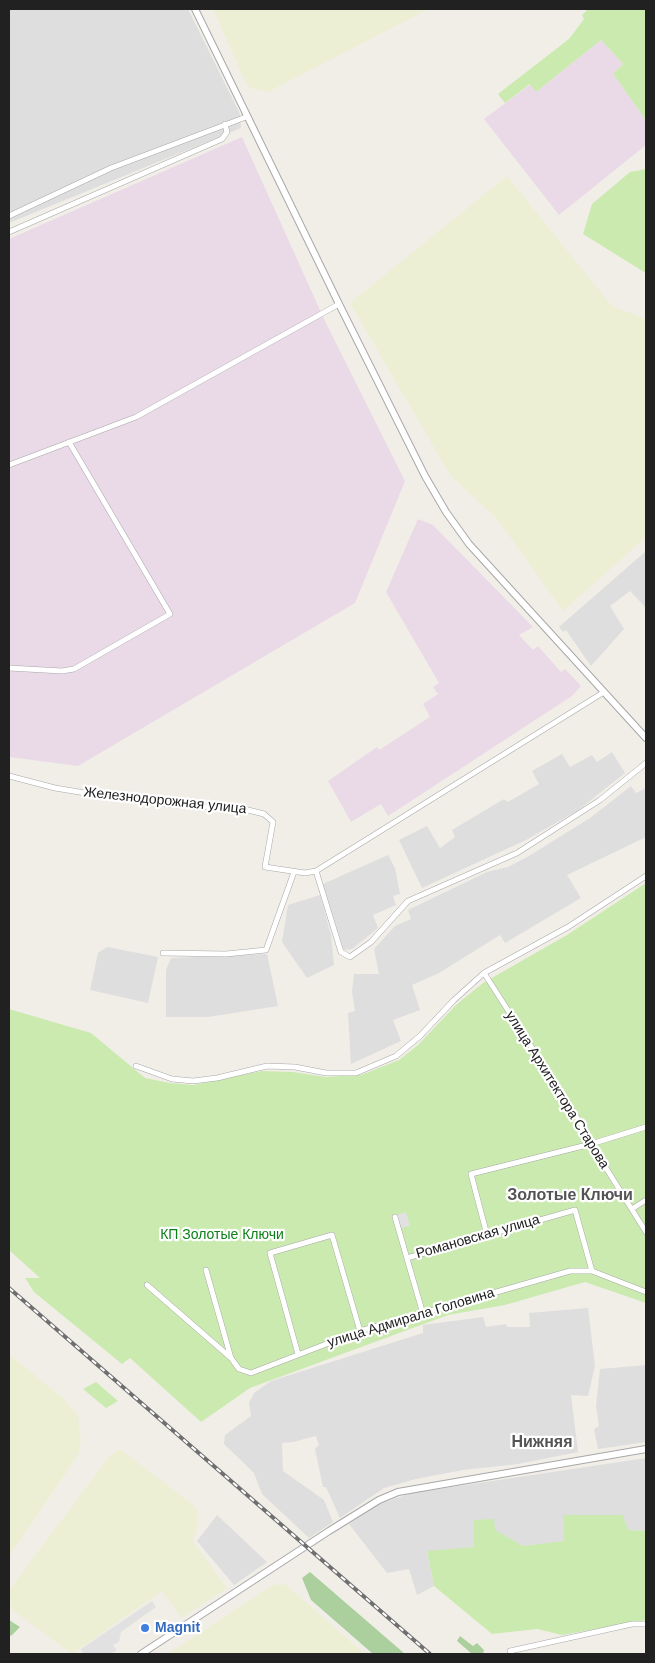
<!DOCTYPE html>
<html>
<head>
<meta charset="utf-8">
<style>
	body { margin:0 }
	#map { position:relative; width:655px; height:1663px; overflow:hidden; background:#f1eee8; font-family:Arial,sans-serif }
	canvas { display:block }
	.frame { position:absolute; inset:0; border:10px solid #212121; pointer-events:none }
</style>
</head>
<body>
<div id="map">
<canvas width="655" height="1663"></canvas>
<div class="frame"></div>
</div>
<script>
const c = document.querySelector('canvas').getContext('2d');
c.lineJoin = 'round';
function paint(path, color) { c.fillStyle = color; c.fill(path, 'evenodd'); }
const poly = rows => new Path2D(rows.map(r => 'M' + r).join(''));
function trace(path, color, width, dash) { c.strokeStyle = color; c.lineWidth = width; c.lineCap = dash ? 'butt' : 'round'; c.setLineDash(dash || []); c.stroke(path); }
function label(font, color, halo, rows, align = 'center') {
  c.font = font + ' Arial,sans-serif'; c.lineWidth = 4.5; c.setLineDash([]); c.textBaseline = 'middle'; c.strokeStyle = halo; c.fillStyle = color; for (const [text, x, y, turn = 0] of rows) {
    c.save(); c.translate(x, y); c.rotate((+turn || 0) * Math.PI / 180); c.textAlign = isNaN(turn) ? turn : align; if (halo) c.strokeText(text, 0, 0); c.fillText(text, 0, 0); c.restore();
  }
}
paint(poly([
	[9,9,188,9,240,114,241,128,9,223],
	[646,551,646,608,630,591,610,606,624,629,591,666,566,630,563,632,559,627],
	[612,752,625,773,577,811,526,840,422,888,399,840,427,826,440,848,455,837,452,830,504,799,508,802,539,784,532,771,562,754,570,767,592,755,597,762],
	[631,786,636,793,646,788,646,837,567,875,581,898,505,943,500,935,439,973,412,985,420,1010,393,1020,401,1041,351,1064,348,1013,355,1011,352,992,354,974,379,974,374,949,395,926,411,919,408,910,487,872,508,867,529,856,590,818],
	[388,855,395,868,400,894,393,896,396,905,373,915,378,928,352,949,344,950,323,884],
	[320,895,331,935,334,965,307,978,282,942,288,905],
	[107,947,158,957,148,1003,90,990,98,953],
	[267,954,278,1006,208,1017,166,1017,166,970,171,958],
	[588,1308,595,1366,588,1396,571,1395,578,1452,518,1464,463,1470,416,1479,384,1488,340,1518,326,1487,323,1487,315,1449,319,1445,316,1436,293,1442,282,1443,283,1471,324,1500,333,1522,309,1538,262,1494,254,1473,224,1444,225,1435,251,1416,249,1403,254,1393,271,1381,423,1333,423,1325,483,1317,486,1327,506,1324,507,1327,530,1327,529,1313],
	[646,1365,646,1442,598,1449,594,1429,599,1426,596,1406,600,1369],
	[646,1458,646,1531,627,1530,563,1516,565,1541,523,1546,474,1520,474,1547,427,1552,434,1586,417,1595,409,1569,387,1573,349,1524,378,1504,412,1493],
	[217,1515,267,1562,234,1585,197,1541]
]), '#dfdede');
paint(poly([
	[601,40,623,64,613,74,646,120,646,145,559,215,484,119,531,84,536,92],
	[242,137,324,319,405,481,355,603,78,766,9,757,9,239],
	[418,519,433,525,533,627,519,635,533,650,538,646,561,672,565,669,581,686,572,696,388,816,381,804,351,822,328,781,377,747,379,750,430,717,423,704,438,694,433,687,439,683,386,592]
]), '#eadae7');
paint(poly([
	[213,9,429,9,268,92,250,88,245,81],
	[507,176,612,306,646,319,646,537,563,611,497,519,450,475,350,303],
	[9,1354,65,1400,78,1416,81,1441,78,1455,9,1557],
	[120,1449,197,1508,199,1520,193,1542,227,1588,181,1618,162,1591,72,1654,11,1609,9,1590,108,1458],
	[285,1584,365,1654,167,1654,273,1585]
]), '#edefd4');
paint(poly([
	[588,9,646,9,646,120,613,74,623,64,601,40,536,92,530,84,505,103,498,94,569,39,584,19,582,15],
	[646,169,646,272,644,272,583,234,592,204,630,172],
	[646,883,646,1303,585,1282,505,1305,448,1315,250,1388,201,1422,130,1358,122,1364,34,1292,25,1278,40,1278,9,1250,9,1009,91,1033,145,1078,170,1083,193,1085,262,1071,293,1072,325,1077,361,1075,399,1060,418,1045,456,1005,483,983,567,935],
	[96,1382,118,1401,106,1408,83,1389],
	[563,1515,623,1515,628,1530,646,1531,646,1620,562,1635,537,1629,492,1634,434,1586,427,1551,474,1547,474,1520,494,1519,495,1530,523,1546,564,1541]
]), '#cbeaaf');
paint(poly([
	[310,1572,405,1654,373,1654,311,1600,302,1578],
	[9,1620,20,1627,11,1636,9,1634],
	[460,1636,473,1646,477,1643,484,1650,483,1654,472,1654,457,1641]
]), '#abd09d');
paint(poly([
	[406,1212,410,1226,401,1228,397,1215],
	[152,1601,156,1607,121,1632,119,1642,113,1645,117,1650,111,1654,84,1654,81,1649]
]), '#e1e1e1');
const minor = poly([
	[9,216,111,168,246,117],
	[9,232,222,139,227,132,225,124],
	[9,465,136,417,339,304],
	[9,668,62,671,74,669,170,614,69,442],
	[9,776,55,788,109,797,175,805,244,809,264,814,273,822,265,867,305,873,316,871,604,692],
	[316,871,341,952,350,957,371,942,408,901,517,853,600,800,646,763],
	[163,953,226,954,266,950,294,872],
	[484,973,585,1130,591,1144,646,1232],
	[136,1066,172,1079,193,1081,217,1078,267,1066,295,1067,326,1073,356,1073,396,1056,420,1036,454,1000,484,973,568,927,646,876],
	[632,1209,646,1200],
	[395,1217,423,1314],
	[487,1235,471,1174,591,1144,646,1127],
	[407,1258,575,1210,592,1271],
	[206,1270,231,1358],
	[147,1285,231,1358,239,1369,251,1373,360,1331,570,1271,592,1271,646,1292],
	[298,1354,270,1253,332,1235,360,1331],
	[510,1651,632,1624,646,1624]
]);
const tertiary = poly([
	[195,9,339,304,425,476,446,512,469,544,646,738],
	[141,1654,329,1531,379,1500,398,1492,646,1449]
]);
trace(minor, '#a8a8a8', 6);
trace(tertiary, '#a8a8a8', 8);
trace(minor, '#fff', 5);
trace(tertiary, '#fff', 6);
const rail = poly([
	[9,1288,430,1654]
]);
trace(rail, '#6f6f6f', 4);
trace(rail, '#fff', 2, [5.5]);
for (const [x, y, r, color] of [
	[145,1628,5,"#3f7fe0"]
]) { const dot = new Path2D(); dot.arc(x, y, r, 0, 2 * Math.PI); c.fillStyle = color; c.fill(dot); trace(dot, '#fff', 2); }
label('14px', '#212121', '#fff', [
	["Железнодорожная улица",165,801,6],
	["улица Архитектора Старова",557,1090,58],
	["Романовская улица",478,1237,-16],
	["улица Адмирала Головина",411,1318,-17]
]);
label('14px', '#0d8119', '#fff', [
	["КП Золотые Ключи",222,1235]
]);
label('bold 14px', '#366cbe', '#fff', [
	["Magnit",155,1628]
], 'left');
label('bold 16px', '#545454', '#fff', [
	["Золотые Ключи",570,1196],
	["Нижняя",542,1443]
]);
</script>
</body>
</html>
